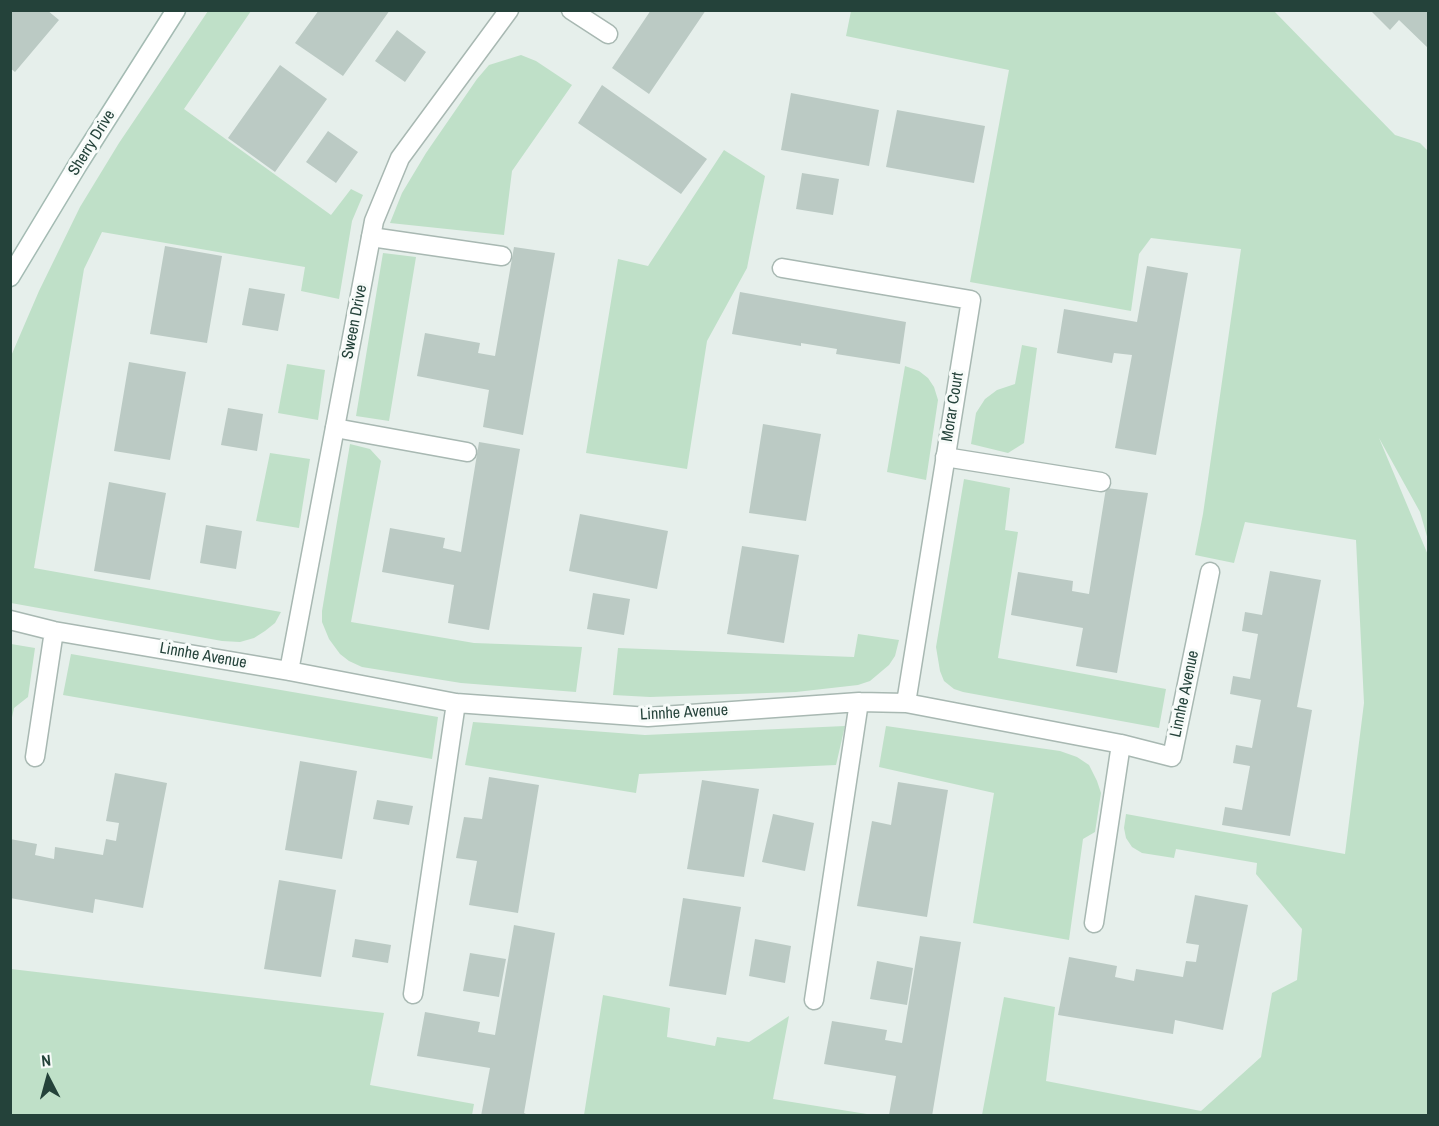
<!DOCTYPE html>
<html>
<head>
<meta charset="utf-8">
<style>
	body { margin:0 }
	#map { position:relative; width:1439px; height:1126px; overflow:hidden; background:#e6efeb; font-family:"Archivo Narrow",sans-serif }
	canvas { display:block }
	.frame { position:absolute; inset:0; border:12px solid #24423a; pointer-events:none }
	.north { position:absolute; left:18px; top:1048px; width:60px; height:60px; -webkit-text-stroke:4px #f7fbf9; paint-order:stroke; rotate:354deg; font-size:16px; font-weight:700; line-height:24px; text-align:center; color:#24423a }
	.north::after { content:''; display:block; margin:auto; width:21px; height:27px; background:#24423a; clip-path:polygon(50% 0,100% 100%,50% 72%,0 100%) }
</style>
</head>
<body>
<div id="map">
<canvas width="1439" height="1126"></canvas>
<div class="frame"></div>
<div class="north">N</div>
</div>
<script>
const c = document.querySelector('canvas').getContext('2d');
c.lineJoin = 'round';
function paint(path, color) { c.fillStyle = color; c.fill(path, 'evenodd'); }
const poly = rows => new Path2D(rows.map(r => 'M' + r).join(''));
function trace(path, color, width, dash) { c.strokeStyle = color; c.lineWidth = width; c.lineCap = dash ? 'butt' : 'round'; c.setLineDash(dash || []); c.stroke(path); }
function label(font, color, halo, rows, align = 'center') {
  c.font = font + ' "Archivo Narrow",sans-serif'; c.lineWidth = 6; c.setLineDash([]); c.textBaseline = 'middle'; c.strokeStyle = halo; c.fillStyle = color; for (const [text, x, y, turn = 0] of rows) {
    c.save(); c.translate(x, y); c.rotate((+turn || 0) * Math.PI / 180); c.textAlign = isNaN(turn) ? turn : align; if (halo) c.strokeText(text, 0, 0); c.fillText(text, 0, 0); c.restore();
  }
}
paint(poly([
	[208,11,251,11,184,109,331,215,351,189,363,195,352,221,339,299,301,291,305,267,102,232,84,269,34,568,281,612,275,623,265,631,254,638,240,642,222,641,11,603,11,356,39,291,80,207,119,143],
	[851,11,1274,11,1395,135,1420,143,1428,151,1428,540,1420,512,1379,438,1428,555,1428,1115,982,1115,1004,997,1055,1007,1046,1081,1201,1111,1261,1057,1272,993,1297,980,1302,929,1256,874,1257,863,1176,849,1174,858,1142,853,1132,847,1126,838,1124,828,1126,814,1345,854,1364,703,1356,540,1245,522,1234,563,1195,555,1203,514,1241,249,1151,238,1139,254,1131,311,970,282,1009,70,846,36],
	[521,55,536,61,572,85,512,171,504,235,390,223,402,193,426,153,477,79,489,65],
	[724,150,765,176,747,268,707,341,687,469,586,453,618,259,648,266],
	[383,253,416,257,389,421,356,416],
	[1022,345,1037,348,1024,443,1008,453,971,444,976,413,985,399,997,390,1015,384],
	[287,364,325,370,318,420,278,413],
	[905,366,919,371,928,378,934,387,938,400,926,480,887,472],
	[350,444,370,449,381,461,351,622,474,643,582,647,576,692,461,683,362,667,349,661,340,654,329,639,322,622,322,611],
	[270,453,310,459,299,528,256,521],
	[964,479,1010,488,1005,530,1018,532,998,658,1166,689,1159,728,963,692,954,689,944,681,940,671,936,647],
	[858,634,899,640,895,656,889,665,870,681,858,685,796,692,650,697,613,695,618,648,854,657],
	[11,644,35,648,28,697,14,708,11,722],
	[71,654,438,717,432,759,63,695],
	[473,722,645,735,845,726,836,765,639,774,636,793,465,765],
	[886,726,1060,751,1077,757,1089,765,1097,781,1101,793,1095,832,1083,839,1069,940,973,923,994,793,879,767],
	[11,969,384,1013,370,1085,474,1104,472,1115,11,1115],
	[603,995,670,1008,667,1037,715,1046,717,1037,749,1042,789,1016,773,1099,873,1115,584,1115]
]), '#bfe0c8');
paint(poly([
	[10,10,47,10,59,20,15,72,10,68],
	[319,10,390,10,343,76,295,43],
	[651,10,706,10,649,94,612,68],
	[1370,10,1428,10,1428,48,1399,20,1390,30],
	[397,30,426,52,405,82,375,61],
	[280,65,327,99,275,172,228,138],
	[602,85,707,159,681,194,578,123],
	[791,93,879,110,869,166,781,150],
	[897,110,985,126,974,183,886,167],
	[328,131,358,152,336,183,306,162],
	[802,173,839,179,833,215,796,209],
	[165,246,222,256,207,343,150,334],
	[514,247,555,253,523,435,483,427,489,390,417,376,425,333,480,343,478,353,495,356],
	[1147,266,1188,273,1156,455,1115,448,1132,355,1114,353,1112,363,1057,353,1064,309,1137,322],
	[249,288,285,294,278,331,242,325],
	[740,292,906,322,900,364,836,354,837,349,801,343,801,346,732,334],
	[129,362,186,372,170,460,114,451],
	[228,408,263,414,257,451,221,445],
	[763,424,821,434,806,521,749,513],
	[479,442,520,449,489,630,448,623,454,585,382,572,390,528,445,538,443,548,461,552],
	[109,482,166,493,150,580,94,571],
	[1106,488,1148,493,1117,673,1076,666,1083,628,1011,615,1018,572,1073,581,1072,591,1089,594],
	[580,514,668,531,657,589,569,571],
	[206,525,242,531,236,569,200,563],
	[742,546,799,555,784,643,727,634],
	[1270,571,1321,580,1297,707,1312,710,1290,836,1222,825,1225,807,1242,810,1250,766,1233,763,1236,745,1252,748,1261,700,1230,694,1233,676,1250,679,1258,634,1242,631,1245,612,1262,615],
	[593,593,630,599,624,635,587,629],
	[300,761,357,771,342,859,285,850],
	[115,773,167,783,143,908,95,899,93,913,10,898,10,839,37,844,35,855,54,859,55,847,103,855,106,839,116,841,119,823,106,821],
	[489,777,539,785,518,913,469,905,477,861,456,858,464,817,482,819],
	[702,780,759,789,744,877,687,869],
	[898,782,948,790,927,917,857,906,872,821,891,825],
	[377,800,413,806,409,825,373,819],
	[773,814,814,823,805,871,762,862],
	[279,880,336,890,321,977,264,969],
	[1195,895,1248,905,1223,1030,1175,1020,1173,1034,1058,1015,1069,957,1117,966,1115,977,1134,981,1136,969,1183,977,1186,961,1196,962,1199,945,1186,943],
	[683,898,741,907,726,995,669,986],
	[514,925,555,933,524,1113,530,1116,481,1116,490,1068,417,1056,425,1012,480,1022,478,1032,495,1035],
	[920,936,961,942,932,1116,892,1116,889,1115,896,1076,824,1064,832,1021,887,1030,885,1040,902,1043],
	[355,939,391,945,388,963,352,957],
	[755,939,791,946,785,983,749,976],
	[470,953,506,959,499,997,463,991],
	[877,961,913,968,907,1005,870,999]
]), '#bbcac4');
const lane = poly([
	[371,237,502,256],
	[335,428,467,452],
	[945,457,1101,482]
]);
const street = poly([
	[571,10,608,34],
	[782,268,971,300,906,703],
	[10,620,54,631,289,671,456,703,648,717,859,702,906,703,1121,744,1172,757,1210,572],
	[289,671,374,221,400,158,509,10],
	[35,757,54,631],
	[1094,923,1121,744],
	[413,994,456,703],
	[814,1000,859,702]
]);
const secondary = poly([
	[10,277,77,166,176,10]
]);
trace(lane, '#a8b8b2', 21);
trace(street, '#a8b8b2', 21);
trace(secondary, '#a4bbb3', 21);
trace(lane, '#fff', 18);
trace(street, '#fff', 18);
trace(secondary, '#fff', 18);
label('16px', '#24423a', '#f7fbf9', [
	["Sherry Drive",92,143,-58],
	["Sween Drive",355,322,-79],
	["Morar Court",953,407,-81],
	["Linnhe Avenue",203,656,10],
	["Linnhe Avenue",1185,694,-78],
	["Linnhe Avenue",684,713,-3]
]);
</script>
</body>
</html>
